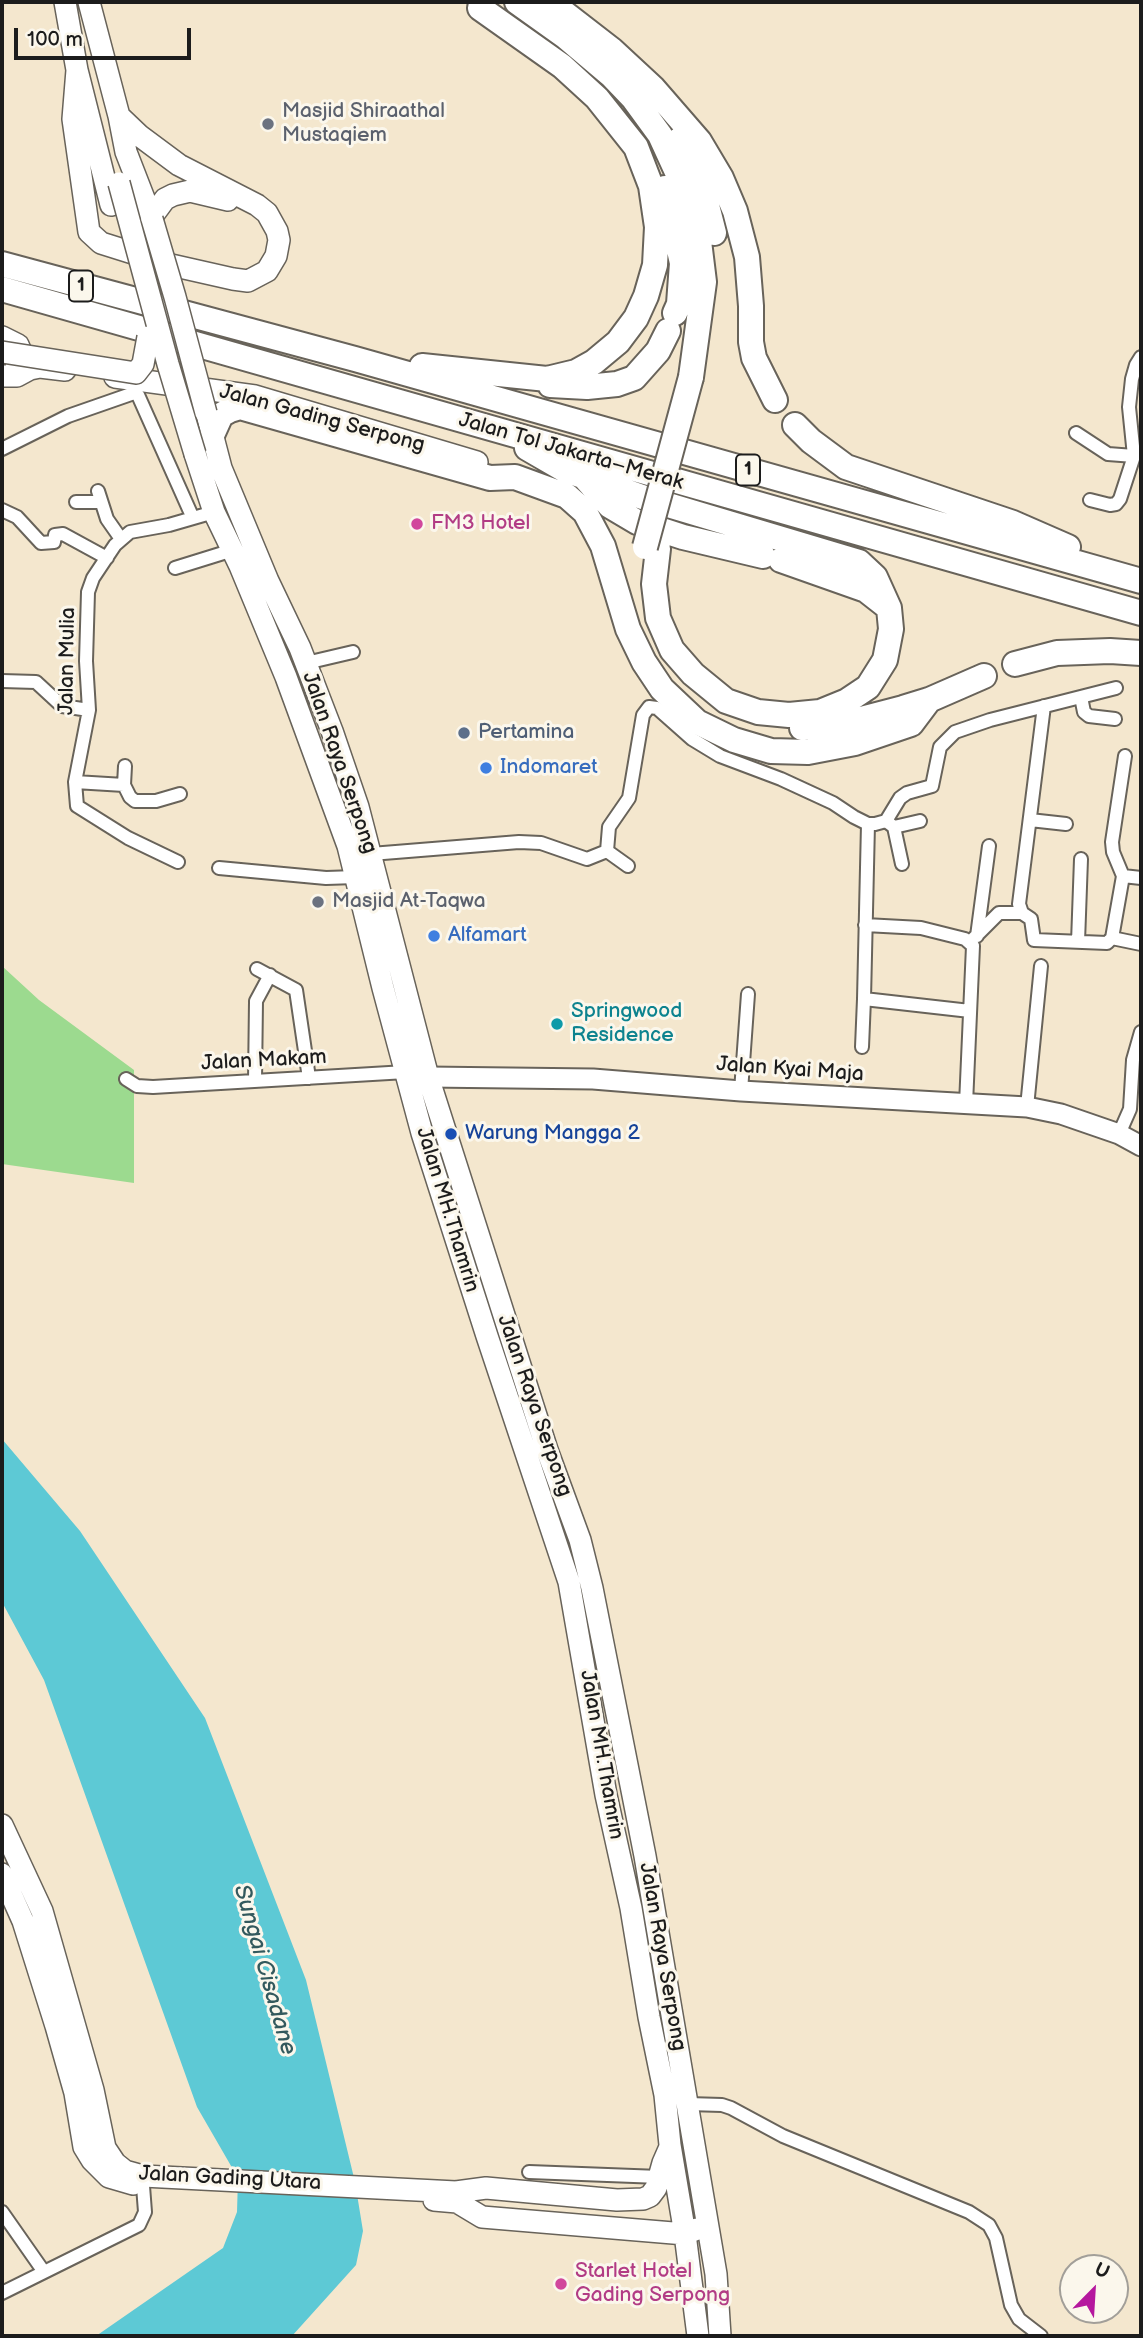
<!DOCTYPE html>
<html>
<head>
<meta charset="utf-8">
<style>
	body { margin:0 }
	#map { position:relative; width:1143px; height:2338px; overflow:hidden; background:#f4e7ce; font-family:"Balsamiq Sans",sans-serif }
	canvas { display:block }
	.frame { position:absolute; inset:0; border:4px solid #1c1c1c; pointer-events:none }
	.north { position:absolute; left:1059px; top:2254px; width:70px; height:70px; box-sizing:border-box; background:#fbf7ec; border:2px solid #a29f99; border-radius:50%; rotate:24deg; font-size:19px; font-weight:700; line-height:28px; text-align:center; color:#1c1c1c }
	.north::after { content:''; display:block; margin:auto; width:24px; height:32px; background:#b5179e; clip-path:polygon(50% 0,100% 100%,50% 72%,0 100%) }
	.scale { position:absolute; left:14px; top:28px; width:177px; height:32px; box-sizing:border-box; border:4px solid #1c1c1c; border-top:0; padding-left:9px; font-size:21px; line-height:24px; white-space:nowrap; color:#1c1c1c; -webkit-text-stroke:5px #fbf7ec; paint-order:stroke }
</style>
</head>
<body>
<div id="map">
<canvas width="1143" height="2338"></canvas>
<div class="frame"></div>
<div class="north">U</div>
<div class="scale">100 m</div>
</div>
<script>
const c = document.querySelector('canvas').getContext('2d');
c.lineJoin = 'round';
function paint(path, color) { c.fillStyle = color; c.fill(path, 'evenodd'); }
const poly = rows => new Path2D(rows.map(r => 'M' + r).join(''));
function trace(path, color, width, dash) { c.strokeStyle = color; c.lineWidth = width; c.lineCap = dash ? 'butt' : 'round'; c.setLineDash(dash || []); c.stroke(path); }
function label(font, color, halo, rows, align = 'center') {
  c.font = font + ' "Balsamiq Sans",sans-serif'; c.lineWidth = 6; c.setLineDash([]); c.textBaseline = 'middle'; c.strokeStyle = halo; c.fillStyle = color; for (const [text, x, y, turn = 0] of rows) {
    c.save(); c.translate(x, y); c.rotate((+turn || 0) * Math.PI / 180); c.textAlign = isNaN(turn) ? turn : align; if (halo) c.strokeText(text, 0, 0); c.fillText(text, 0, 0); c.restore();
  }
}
paint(poly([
	[2,966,39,1000,134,1070,134,1183,2,1164]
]), '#9cda8f');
paint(poly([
	[2,1439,80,1531,205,1718,306,1980,355,2182,363,2231,356,2265,292,2336,96,2336,223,2248,237,2212,238,2178,197,2107,44,1680,2,1602]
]), '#5dc9d5');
const street = poly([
	[1076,433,1108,454,1134,456],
	[2,449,68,416,134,393,138,395,192,516],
	[98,491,107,519,121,539],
	[1090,500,1110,505,1116,504,1120,499,1134,456,1129,407,1132,379,1136,365,1141,357],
	[76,502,101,502],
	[2,510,17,517,41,543,54,542,55,535,63,534,107,558],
	[175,568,233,550],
	[306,663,353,652],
	[2,681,36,682,62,706,89,710],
	[1081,697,1084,712,1089,716,1115,719],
	[75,782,124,785,125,766],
	[124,785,130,797,135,801,156,801,180,794],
	[1030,820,1066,824],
	[886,821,894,827,920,821],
	[868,824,864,999,970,1011],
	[894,827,902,864],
	[607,851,609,827,629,798,643,715,649,707,657,708,692,739,720,756,781,779,833,803,854,817,868,824,875,824,886,821,900,798,907,793,932,786,940,747,955,732,990,720,1116,688],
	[607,851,628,866],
	[371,854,519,842,541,843,587,859,607,851],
	[178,862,128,838,77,806,75,782,89,710,86,661,88,592,93,578,115,545,130,532,169,525,214,512],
	[219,868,326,878,356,877],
	[1123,876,1141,878],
	[1022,913,1019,904,1044,706],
	[865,925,921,928,965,939,973,946,966,1104],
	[977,936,989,846],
	[1112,938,1123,876,1113,852,1112,842,1125,756],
	[970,942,999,913,1022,913,1031,919,1034,940,1107,943,1112,938,1141,944],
	[1078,942,1081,859],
	[257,969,296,990,309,1078],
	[862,1047,864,999],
	[126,1079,137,1086,153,1087,406,1072],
	[255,1081,256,1001,270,975],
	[741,1091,748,994],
	[1027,1107,1041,966],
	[1119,1134,1130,1109,1133,1060,1141,1032],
	[688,2104,722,2105,731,2108,783,2136,969,2212,989,2225,996,2238,1011,2305,1019,2319,1041,2336],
	[529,2172,660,2177],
	[2,2212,44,2272],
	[2,2293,139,2225,145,2212,143,2186]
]);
const secondary = poly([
	[428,1077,593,1079,741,1091,1027,1107,1061,1114,1119,1134,1141,1146]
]);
const primary = poly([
	[65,2,77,70,111,205],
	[89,2,119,116,126,152,152,219],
	[77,70,73,119,89,232,101,243,171,265,233,279,248,281,267,271,276,256,279,240,277,231,267,213,257,205,179,165,140,136,119,116],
	[151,218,165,199,173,195,190,191,228,200],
	[2,337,18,345,21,352,16,368],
	[2,376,17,376,30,369,40,367,65,370],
	[115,377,255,396,477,462],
	[208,418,221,468,268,581,300,648,332,731,358,807,428,1077,547,1450,580,1540,592,1588,645,1856,716,2274,720,2336],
	[195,454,214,512,240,566,286,677,348,846,383,988,422,1133,487,1336,569,1582,606,1795,631,1908,649,2017,665,2095,670,2145,685,2234,698,2336],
	[2,1825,42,1911,93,2090,105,2148,115,2163,125,2171,143,2176,456,2192,486,2188,617,2200,643,2199,650,2196,656,2188,663,2163,670,2147],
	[2,1874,23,1921,56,2026,75,2093,84,2147,92,2160,109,2177,133,2184],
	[434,2200,457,2202,482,2217,685,2234,697,2229]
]);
const highway = poly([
	[517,2,566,37,611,75,633,98,660,135,677,172,697,225,704,282,691,377],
	[550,2,612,50,653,88,699,141,721,178,735,211,747,257,751,306,751,342,754,358,775,400],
	[679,140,700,178,714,233],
	[665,188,682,263,679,304,675,313],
	[2,264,355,359,1141,581],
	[2,289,1141,613],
	[422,366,547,379,576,372,594,362,618,342,636,318,646,296,655,265,657,227,651,186,636,147,597,98,562,66,480,8],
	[550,385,587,387,617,384,634,378,658,351,668,331],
	[795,425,811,441,846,467,1013,523,1068,547],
	[212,435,221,415,230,410,240,407,490,478,515,477,567,496,585,512,603,546,628,629,644,662,662,689,697,722,734,740,771,751,808,752,855,743,911,724,929,700],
	[527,448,565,470,648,499,859,562,875,577,889,608,891,629,885,660,868,687,847,701,820,712,789,715,758,712,726,701,693,674,672,650,658,618,654,584,658,549],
	[586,479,610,506,637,522,683,537,763,556],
	[781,560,866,590,889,608],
	[1015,664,1057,653,1110,651,1141,653],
	[802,728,822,727,857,720,903,708,929,700,984,676]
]);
trace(street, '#68635a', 16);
trace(secondary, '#68635a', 23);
trace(primary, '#68635a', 24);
trace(highway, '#68635a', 28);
trace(street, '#fff', 12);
trace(secondary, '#fff', 19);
trace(primary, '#fff', 21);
trace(highway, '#fff', 24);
const primaryBridge = poly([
	[119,183,168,364,195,454],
	[152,219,175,297,206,413],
	[2,352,136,373,143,364,148,337]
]);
const highwayBridge = poly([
	[645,547,691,377]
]);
trace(primaryBridge, '#68635a', 24, []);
trace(highwayBridge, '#68635a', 28, []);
trace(primaryBridge, '#fff', 21);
trace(highwayBridge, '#fff', 24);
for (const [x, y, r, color] of [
	[268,124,7,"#6b7280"],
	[417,524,7,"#d1479c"],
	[464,733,7,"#5c6f8a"],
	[486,768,7,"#3f7fe0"],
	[318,902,7,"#6b7280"],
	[434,936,7,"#3f7fe0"],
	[557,1024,7,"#0f9aa8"],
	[451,1134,7,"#1a4fb4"],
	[561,2284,7,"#d1479c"]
]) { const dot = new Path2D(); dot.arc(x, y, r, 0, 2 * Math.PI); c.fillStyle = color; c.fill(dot); trace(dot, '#fbf7ec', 2.5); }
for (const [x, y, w] of [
	[81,286,24],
	[748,470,24]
]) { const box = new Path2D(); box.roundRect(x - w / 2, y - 15.5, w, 31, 5); c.fillStyle = '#fbf7ec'; c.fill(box); trace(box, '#1c1c1c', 2); }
label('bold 19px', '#1c1c1c', null, [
	["1",81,286],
	["1",748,470]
]);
label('21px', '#5b616d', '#fbf7ec', [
	["Masjid Shiraathal",282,112],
	["Mustaqiem",282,136],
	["Masjid At-Taqwa",332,902]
], 'left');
label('21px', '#1c1c1c', '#fbf7ec', [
	["Jalan Gading Serpong",322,419,15],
	["Jalan Tol Jakarta–Merak",571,452,16],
	["Jalan Mulia",68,661,-89],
	["Jalan Raya Serpong",339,763,71],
	["Jalan Makam",264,1061,-3],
	["Jalan Kyai Maja",790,1070,4],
	["Jalan MH.Thamrin",447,1210,73],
	["Jalan Raya Serpong",534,1406,71],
	["Jalan MH.Thamrin",601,1755,80],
	["Jalan Raya Serpong",662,1957,80],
	["Jalan Gading Utara",230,2179,3]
]);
label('21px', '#b23c85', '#fbf7ec', [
	["FM3 Hotel",431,524],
	["Starlet Hotel",575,2272],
	["Gading Serpong",575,2296]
], 'left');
label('21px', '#4e5e75', '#fbf7ec', [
	["Pertamina",478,733]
], 'left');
label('21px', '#366cbe', '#fbf7ec', [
	["Indomaret",500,768],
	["Alfamart",448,936]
], 'left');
label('21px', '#0d838f', '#fbf7ec', [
	["Springwood",571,1012],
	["Residence",571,1036]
], 'left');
label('21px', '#164399', '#fbf7ec', [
	["Warung Mangga 2",465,1134]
], 'left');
label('italic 23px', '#33595d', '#fbf7ec', [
	["Sungai Cisadane",264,1970,74]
]);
</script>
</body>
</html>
